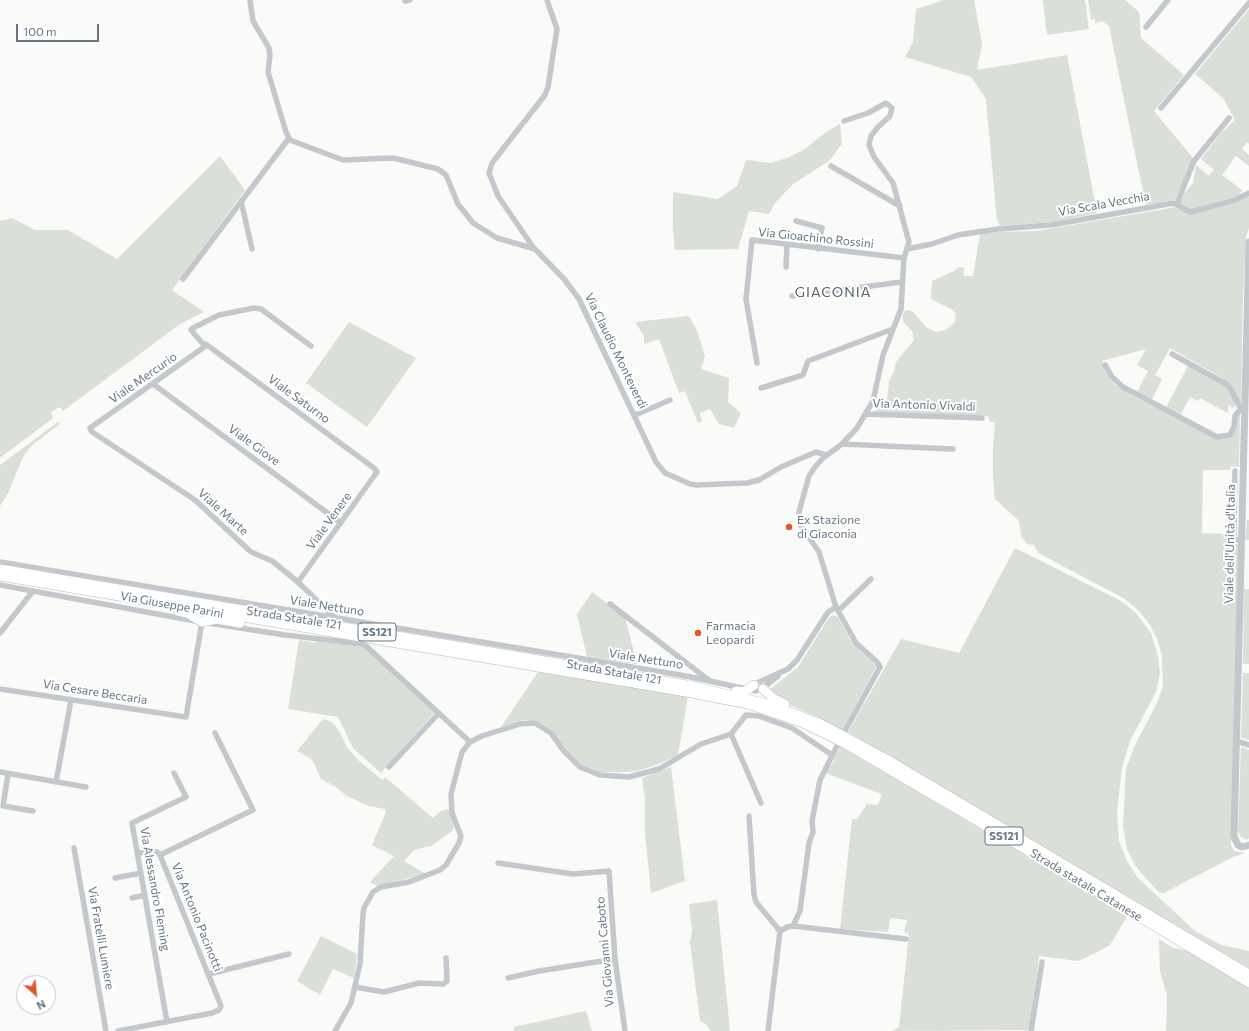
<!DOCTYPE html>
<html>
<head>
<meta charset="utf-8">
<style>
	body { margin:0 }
	#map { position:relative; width:1249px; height:1031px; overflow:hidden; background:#fafaf8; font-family:Commissioner,sans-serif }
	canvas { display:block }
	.north { position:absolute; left:16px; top:975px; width:40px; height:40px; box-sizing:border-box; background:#fff; border:1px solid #c1c8cd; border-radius:50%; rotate:153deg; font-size:11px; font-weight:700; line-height:16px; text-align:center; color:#657683 }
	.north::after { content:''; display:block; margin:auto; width:14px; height:18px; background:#e4572e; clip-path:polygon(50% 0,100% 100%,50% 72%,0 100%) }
	.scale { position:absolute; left:16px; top:24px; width:83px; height:18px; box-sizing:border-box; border:2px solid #657683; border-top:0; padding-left:5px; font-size:12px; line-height:14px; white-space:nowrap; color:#657683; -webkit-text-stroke:3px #fff; paint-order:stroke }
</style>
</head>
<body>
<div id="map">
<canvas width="1249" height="1031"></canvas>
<div class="north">N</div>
<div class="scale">100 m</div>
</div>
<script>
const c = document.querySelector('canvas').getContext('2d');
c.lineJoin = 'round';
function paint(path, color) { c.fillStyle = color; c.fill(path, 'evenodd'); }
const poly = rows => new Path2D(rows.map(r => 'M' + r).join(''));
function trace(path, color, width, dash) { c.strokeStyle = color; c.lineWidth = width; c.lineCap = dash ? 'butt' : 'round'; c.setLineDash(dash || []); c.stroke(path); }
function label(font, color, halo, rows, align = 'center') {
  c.font = font + ' Commissioner,sans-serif'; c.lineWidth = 4; c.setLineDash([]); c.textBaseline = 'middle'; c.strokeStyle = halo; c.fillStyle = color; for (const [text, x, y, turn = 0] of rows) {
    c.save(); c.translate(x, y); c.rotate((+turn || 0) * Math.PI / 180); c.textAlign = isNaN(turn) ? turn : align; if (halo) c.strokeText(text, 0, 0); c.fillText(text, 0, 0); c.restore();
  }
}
paint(poly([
	[944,0,974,0,982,44,977,70,1067,55,1097,213,1052,222,1000,226,997,220,986,99,971,77,905,57,913,42,916,9],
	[1043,0,1085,0,1089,29,1047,35],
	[1088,0,1125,0,1139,12,1141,38,1184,75,1154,111,1193,158,1175,200,1146,205,1145,202,1109,26,1102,21,1095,23,1095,19,1091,20],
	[1249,9,1249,144,1247,142,1242,149,1249,155,1249,166,1236,156,1222,175,1242,190,1238,196,1190,209,1181,203,1181,197,1193,183,1196,165,1209,176,1214,170,1201,159,1221,133,1235,120,1223,98,1195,74],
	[840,124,842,144,829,161,793,184,775,203,769,214,749,211,738,249,675,250,673,230,673,192,718,199,737,186,746,160,771,163,789,157,805,149,826,132],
	[220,156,245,190,172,290,204,312,180,324,63,411,60,407,51,412,53,418,0,458,0,221,12,218,35,230,68,230,117,259],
	[1249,196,1249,228,1246,237,1243,296,1241,405,1231,387,1222,378,1170,348,1155,375,1162,379,1152,399,1137,392,1148,371,1137,365,1146,349,1102,361,1104,370,1114,384,1133,396,1218,439,1231,437,1235,432,1237,418,1240,414,1239,467,1231,466,1230,470,1203,470,1202,533,1229,534,1228,544,1238,544,1231,845,1234,851,1245,853,1231,858,1164,893,1160,893,1151,884,1136,867,1127,849,1123,827,1126,769,1135,745,1157,703,1163,686,1162,655,1157,639,1150,625,1138,610,1123,598,1038,553,1034,545,1027,544,1021,536,1019,521,995,499,993,477,993,447,995,422,990,422,988,416,871,413,885,405,887,401,889,381,894,372,896,362,914,340,912,331,904,323,902,316,906,310,912,311,926,327,936,332,946,330,955,322,956,314,953,310,931,299,932,281,956,270,956,268,964,267,963,276,973,276,980,234,997,232,1037,231,1176,207,1189,215,1233,202],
	[689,316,698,333,705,357,701,369,729,378,728,402,741,413,734,428,719,424,710,409,700,413,702,421,698,423,685,391,679,393,659,339,644,344,644,336,635,322],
	[349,322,416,358,367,427,306,383],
	[1188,366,1193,367,1228,388,1236,404,1234,407,1231,408,1231,405,1228,406,1228,413,1200,398,1198,401,1190,397,1181,414,1166,407],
	[58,422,60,424,32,445,23,457,8,493,0,506,0,465],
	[1247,520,1249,520,1249,540,1245,540],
	[1015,548,1121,601,1136,613,1151,633,1158,656,1160,673,1156,692,1130,741,1122,768,1117,812,1119,841,1127,861,1138,878,1195,931,1221,945,1249,951,1249,970,848,732,901,639,959,653],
	[1244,589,1249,589,1249,664,1243,664],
	[592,592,625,617,637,664,587,657,577,614],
	[832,615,838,617,851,641,860,651,873,662,876,667,843,730,826,723,818,717,783,702,769,690,798,667,828,619],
	[299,640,316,643,317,641,363,646,435,712,381,773,353,748,338,717,288,709],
	[538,672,688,696,678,755,656,765,641,770,629,772,600,772,581,764,565,748,551,730,544,725,525,720,501,727],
	[1243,673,1249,673,1249,740,1241,738],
	[323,719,332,722,339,731,347,747,358,760,382,780,385,777,433,818,441,811,449,809,454,827,452,831,431,846,414,850,404,861,426,874,377,886,370,882,394,856,372,845,386,812,385,809,369,806,347,796,336,787,321,779,314,763,310,758,297,751],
	[841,746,1128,915,1110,945,1094,954,1078,961,1039,956,1030,1030,892,1031,899,1027,909,934,904,932,907,920,890,918,888,932,840,929,852,819,857,819,867,804,878,805,882,794,825,773,834,761,833,759],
	[1241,747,1249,750,1249,838,1246,840,1240,836,1238,831],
	[671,767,685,881,651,893,645,833,645,800,642,778],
	[717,900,730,1031,711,1031,706,1024,700,1021,690,943,692,930,689,904],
	[321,936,357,954,354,978,333,969,320,995,297,981],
	[1159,939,1173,948,1190,951,1249,988,1249,1031,1166,1031,1167,995,1160,972],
	[586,1011,592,1031,514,1031,514,1027]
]), '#dadfd7');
const primary = poly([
	[0,569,687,685,772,705,821,724,890,761,1249,974],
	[0,576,686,692,748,704,771,712,801,722,846,744,1080,881,1249,983],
	[178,611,187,613,202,622,216,619,240,623],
	[763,689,773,698,785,704],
	[736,691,744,692,754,685]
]);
trace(primary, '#b5babe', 10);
trace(poly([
	[250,0,253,21,269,48,270,55,268,72,286,132,290,140,343,160,393,158,438,169,446,175,458,204,473,223,497,238,535,249,564,279,579,299,656,462,665,473,690,484,696,485,747,483,759,480,781,467,816,452,826,455],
	[405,1,410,0],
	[1146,27,1168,0],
	[1161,108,1249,3],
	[831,166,900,206],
	[241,201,252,249],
	[1178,204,1179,198,1194,161,1229,118],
	[796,221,822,228,818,249],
	[533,247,498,196,489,173,492,163,545,95,548,87,557,29,547,0],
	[907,249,932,244,958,235,998,229,1051,225,1174,203,1190,212,1235,200,1249,193],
	[786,267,787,245],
	[183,279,289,138],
	[792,296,902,282],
	[207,345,90,428,92,432,195,500,251,552,272,561,298,582,335,618],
	[1172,354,1226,384,1230,388,1241,409],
	[757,363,746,299,752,240,904,258],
	[1105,365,1112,377,1123,387,1217,437,1230,435,1234,427,1235,416,1238,412,1244,409],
	[153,384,341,523],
	[761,388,803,375,808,361,893,329],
	[865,414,982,418],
	[635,415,670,400],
	[842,444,953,449],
	[1235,471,1234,540,1241,540],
	[0,562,686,676,756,691],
	[298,582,377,472,374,468,207,345,202,343,191,330,193,328,219,315,254,308,261,309,311,346],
	[0,585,195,621],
	[610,604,710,681],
	[836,607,856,643,877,662,880,667,845,731],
	[838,611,871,579],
	[208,623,285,635,364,644,470,742],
	[0,633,33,591],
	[759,682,788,669,797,660,828,612,836,607,819,552,799,523,799,512,809,476,815,467,823,458,842,444,857,428,873,401,883,355,901,309,904,258,909,242,893,183,874,157,869,145,871,136,878,127,890,116,892,108,886,103,868,113,844,121],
	[764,687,778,676],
	[0,689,186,717,202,622],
	[731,734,761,803],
	[1236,741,1249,745],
	[389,767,439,713],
	[0,772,86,787],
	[8,774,3,806,33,811],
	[56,782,71,700],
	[749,816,754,895,756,902,780,931,768,1031],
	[74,848,106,1031],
	[160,855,253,810,215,733],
	[498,863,573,874,609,871,615,959,625,1031],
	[115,878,141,873],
	[132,898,145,895],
	[793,926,800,911,809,843,813,832,812,821,820,780,838,744],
	[780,931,787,927,793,926,906,939],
	[209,974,289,954],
	[508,978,539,971,615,959],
	[355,987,384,992,419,983,443,984,447,981,446,958],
	[167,1022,132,823,186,797,174,773],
	[118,1031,212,1013,219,1010,221,1006,160,855,157,852,138,853],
	[335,1031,351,1003,360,964,363,914,364,908,373,892,381,887,409,882,440,870,446,865,459,843,461,836,452,813,451,794,462,752,470,742,482,736,520,724,535,723,551,733,563,750,580,767,600,775,629,777,659,769,701,744,731,734,746,715,759,716,792,728,832,755],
	[1031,1031,1042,962]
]), '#c3c8cc', 5.5);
trace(poly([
	[1249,242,1234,837,1238,845,1242,847,1249,845]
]), '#c3c8cc', 7);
trace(primary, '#fff', 9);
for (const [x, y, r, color] of [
	[789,527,4,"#e4572e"],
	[698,633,4,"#e4572e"]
]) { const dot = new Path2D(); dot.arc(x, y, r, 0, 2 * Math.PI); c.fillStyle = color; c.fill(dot); trace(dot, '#fff', 1.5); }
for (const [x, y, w] of [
	[377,632,38],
	[1004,836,38]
]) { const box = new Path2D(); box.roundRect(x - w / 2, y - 9, w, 18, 3); c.fillStyle = '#fff'; c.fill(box); trace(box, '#657683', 1); }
label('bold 11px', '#657683', null, [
	["SS121",377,632],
	["SS121",1004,836]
]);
label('12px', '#657683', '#fff', [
	["Via Scala Vecchia",1104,204,-10],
	["Via Gioachino Rossini",816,238,6],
	["Via Claudio Monteverdi",616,351,64],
	["Viale Mercurio",143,378,-35],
	["Viale Saturno",299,399,36],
	["Via Antonio Vivaldi",924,405,2],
	["Viale Giove",254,445,36],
	["Viale Marte",223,512,42],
	["Viale Venere",329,521,-54],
	["Viale dell'Unità d'Italia",1230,544,-89],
	["Via Giuseppe Parini",172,605,10],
	["Viale Nettuno",327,606,9],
	["Strada Statale 121",294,618,9],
	["Viale Nettuno",646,659,9],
	["Strada Statale 121",614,672,10],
	["Via Cesare Beccaria",95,692,9],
	["Strada statale Catanese",1086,885,31],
	["Via Alessandro Fleming",155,889,80],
	["Via Antonio Pacinotti",197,917,68],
	["Via Fratelli Lumiere",101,938,80],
	["Via Giovanni Caboto",605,952,-95]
]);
label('12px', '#657683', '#fff', [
	["Ex Stazione",797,520],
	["di Giaconia",797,534],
	["Farmacia",706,626],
	["Leopardi",706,640]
], 'left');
c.letterSpacing = '1px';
label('14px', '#57646e', '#fff', [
	["GIACONIA",833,292]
]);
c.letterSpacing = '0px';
</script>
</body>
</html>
